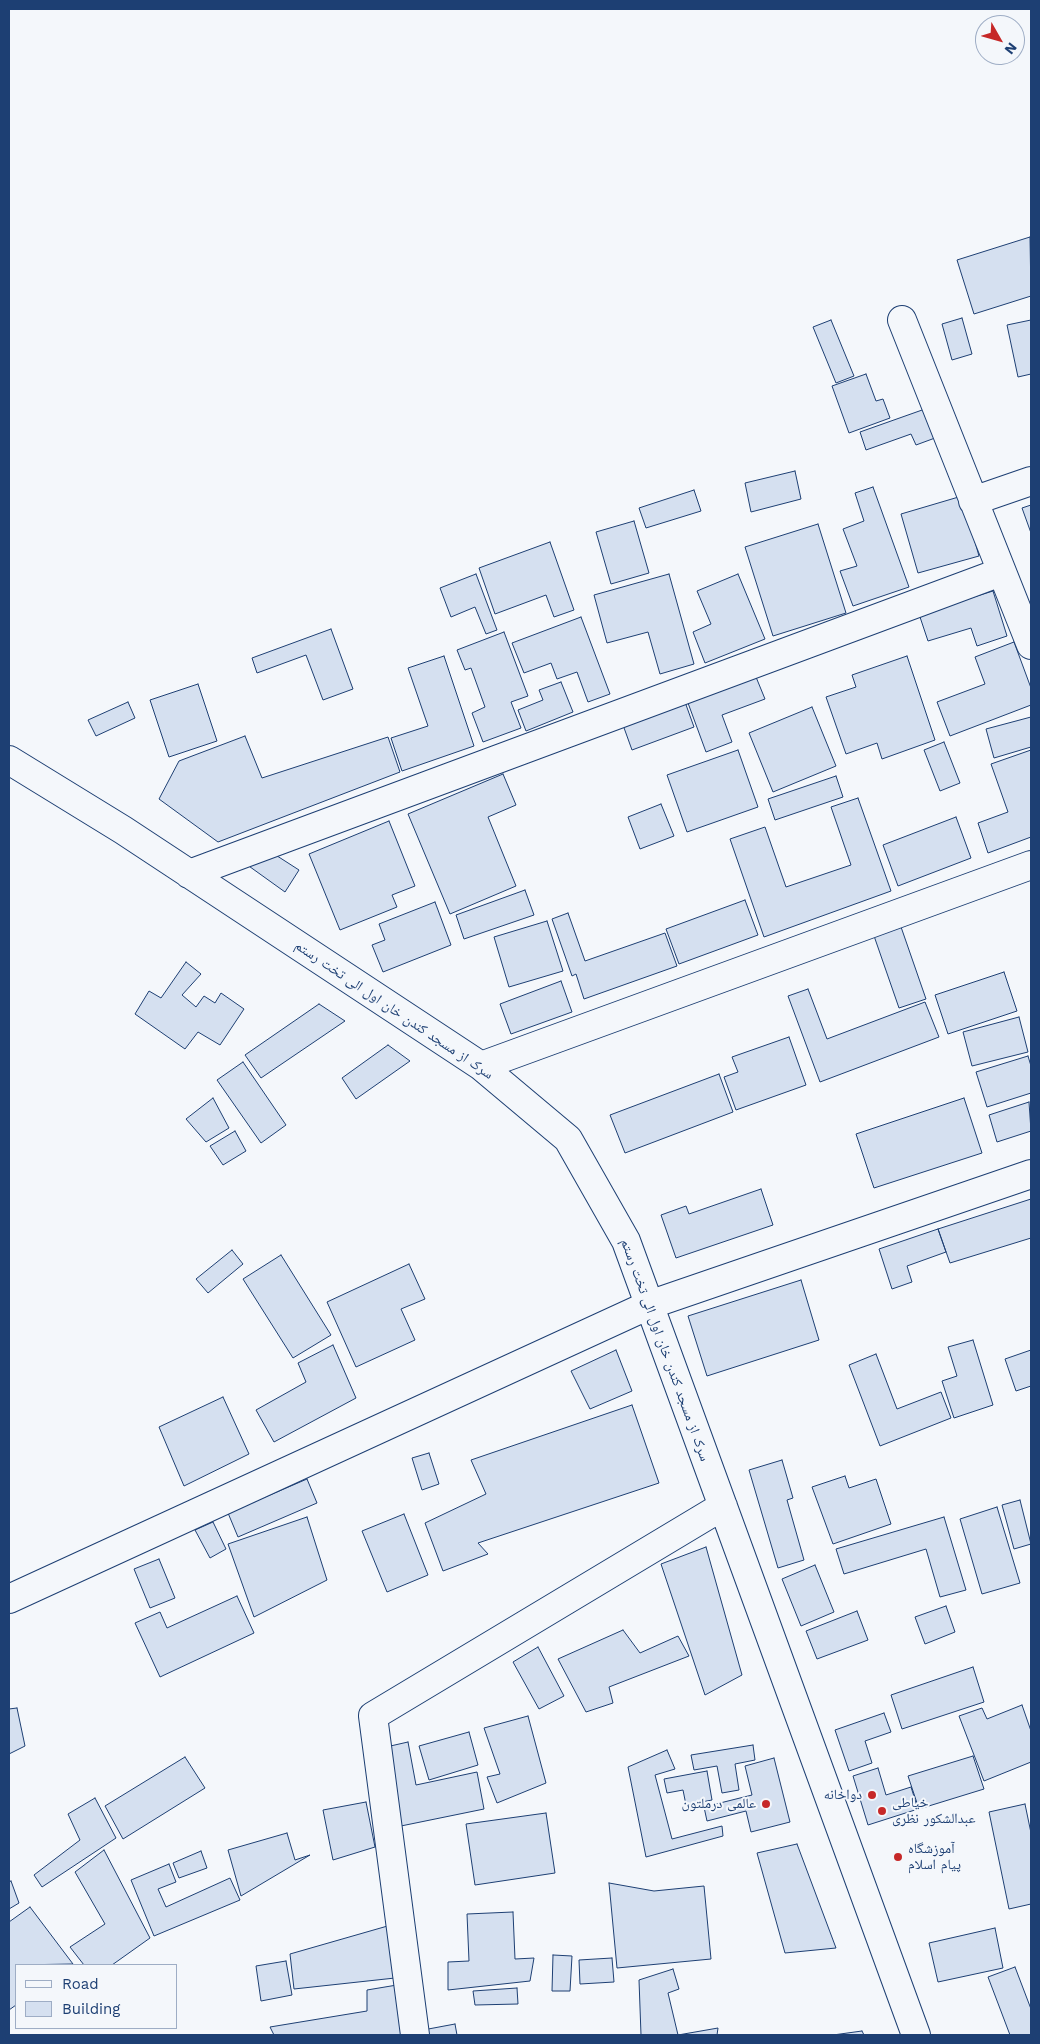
<!DOCTYPE html>
<html>
<head>
<meta charset="utf-8">
<style>
	body { margin:0 }
	#map { position:relative; width:1040px; height:2044px; overflow:hidden; background:#f4f7fb; font-family:"Work Sans",sans-serif }
	canvas { display:block }
	.frame { position:absolute; inset:0; border:10px solid #1d3f73; pointer-events:none }
	.legend { position:absolute; left:15px; top:1964px; width:162px; height:65px; box-sizing:border-box; background:#f4f7fb; border:1px solid #9eadc5; margin:0; padding:6px 9px; list-style:none; font-size:15px; color:#1d3f73 }
	.legend li { display:flex; align-items:center; gap:10px; height:25px }
	.legend b { width:25px; border:1px solid #9eadc5 }
	.north { position:absolute; left:975px; top:15px; width:50px; height:50px; box-sizing:border-box; background:#f4f7fb; border:1px solid #9eadc5; border-radius:50%; rotate:128deg; font-size:14px; font-weight:700; line-height:20px; text-align:center; color:#1d3f73 }
	.north::after { content:''; display:block; margin:auto; width:18px; height:22px; background:#c62828; clip-path:polygon(50% 0,100% 100%,50% 72%,0 100%) }
</style>
</head>
<body>
<div id="map">
<canvas width="1040" height="2044"></canvas>
<div class="frame"></div>
<ul class="legend">
<li><b style="height:6px;background:#f4f7fb"></b>Road</li>
<li><b style="height:14px;background:#d5e0f0"></b>Building</li>
</ul>
<div class="north">N</div>
</div>
<script>
const c = document.querySelector('canvas').getContext('2d');
c.lineJoin = 'round';
function paint(path, color) { c.fillStyle = color; c.fill(path, 'evenodd'); }
const poly = rows => new Path2D(rows.map(r => 'M' + r).join(''));
function trace(path, color, width, dash) { c.strokeStyle = color; c.lineWidth = width; c.lineCap = dash ? 'butt' : 'round'; c.setLineDash(dash || []); c.stroke(path); }
function label(font, color, halo, rows, align = 'center') {
  c.font = font + ' "Work Sans","Noto Naskh Arabic",sans-serif'; c.lineWidth = 4; c.setLineDash([]); c.textBaseline = 'middle'; c.strokeStyle = halo; c.fillStyle = color; for (const [text, x, y, turn = 0] of rows) {
    c.save(); c.translate(x, y); c.rotate((+turn || 0) * Math.PI / 180); c.textAlign = isNaN(turn) ? turn : align; if (halo) c.strokeText(text, 0, 0); c.fillText(text, 0, 0); c.restore();
  }
}
const building = poly([
	[1030,237,1031,296,974,314,957,260,1030,237],
	[962,318,972,354,952,360,942,324,962,318],
	[831,320,854,376,836,383,813,327,831,320],
	[1031,320,1031,374,1018,377,1007,325,1031,320],
	[866,374,876,401,883,399,890,418,849,433,832,386,866,374],
	[925,409,935,438,916,445,911,434,866,450,860,432,925,409],
	[795,471,801,499,751,512,745,483,795,471],
	[873,487,909,587,853,606,840,571,857,566,843,529,864,521,855,493,873,487],
	[694,490,701,511,646,528,639,508,694,490],
	[962,496,979,556,918,573,901,514,962,496],
	[1031,505,1031,533,1022,508,1031,505],
	[634,521,649,573,611,584,596,532,634,521],
	[818,524,846,613,773,636,745,547,818,524],
	[550,542,574,610,554,617,546,595,495,614,479,568,550,542],
	[476,574,497,630,486,634,475,607,451,617,440,588,476,574],
	[669,574,694,664,660,674,648,632,607,643,594,595,669,574],
	[738,574,765,639,705,663,693,632,711,624,697,591,738,574],
	[993,591,1007,636,977,646,971,628,928,641,919,614,993,591],
	[581,617,610,694,588,702,577,672,557,679,551,663,524,673,512,643,581,617],
	[331,629,353,689,323,700,306,655,257,673,252,658,331,629],
	[504,632,528,696,511,702,521,728,483,742,472,713,485,707,471,668,465,670,457,650,504,632],
	[1014,642,1031,688,1031,705,950,736,937,702,985,684,975,657,1014,642],
	[444,656,474,746,402,771,391,738,428,726,408,668,444,656],
	[907,656,935,740,882,759,877,743,846,754,826,697,856,687,852,675,907,656],
	[756,677,765,699,722,715,732,742,706,752,688,703,756,677],
	[561,682,573,712,526,731,518,710,543,700,539,690,561,682],
	[198,684,217,741,169,757,150,700,198,684],
	[128,702,135,718,96,736,88,720,128,702],
	[685,702,694,727,632,750,623,725,685,702],
	[812,707,836,766,773,792,749,733,812,707],
	[1031,717,1031,747,994,758,986,729,1031,717],
	[245,736,262,778,388,737,400,772,218,842,159,799,179,761,245,736],
	[944,742,960,783,940,791,924,750,944,742],
	[738,750,758,807,687,832,667,775,738,750],
	[1031,750,1031,837,988,853,978,823,1008,812,991,764,1031,750],
	[503,774,516,805,488,817,516,886,450,914,408,814,503,774],
	[836,776,843,797,775,820,768,799,836,776],
	[858,798,891,891,764,937,730,839,765,827,786,887,851,865,831,807,858,798],
	[661,804,674,836,640,849,628,817,661,804],
	[956,817,971,858,898,886,883,845,956,817],
	[389,821,415,886,392,895,397,907,340,930,309,854,389,821],
	[271,852,299,870,285,892,246,864,271,852],
	[525,890,534,915,464,939,456,915,525,890],
	[745,900,758,935,679,964,666,929,745,900],
	[435,902,451,945,383,972,372,945,385,940,379,924,435,902],
	[568,913,585,961,665,933,677,966,584,999,576,974,572,976,552,919,568,913],
	[547,921,563,971,509,987,494,937,547,921],
	[900,924,926,999,899,1008,873,933,900,924],
	[186,962,201,974,182,995,196,1007,204,996,215,1003,221,993,244,1009,220,1045,198,1032,185,1049,135,1014,149,991,161,998,186,962],
	[1004,972,1017,1011,948,1034,935,995,1004,972],
	[561,981,572,1012,511,1034,500,1004,561,981],
	[808,989,827,1039,925,1002,939,1037,820,1082,788,996,808,989],
	[319,1004,345,1021,261,1078,245,1055,319,1004],
	[1019,1017,1028,1052,972,1066,963,1032,1019,1017],
	[789,1037,806,1085,736,1110,724,1077,738,1072,732,1057,789,1037],
	[388,1045,410,1061,356,1099,342,1078,388,1045],
	[1028,1056,1031,1066,1031,1093,987,1107,976,1072,1028,1056],
	[243,1062,286,1125,261,1143,217,1080,243,1062],
	[719,1074,733,1112,625,1153,610,1115,719,1074],
	[213,1098,229,1128,206,1142,186,1119,213,1098],
	[964,1098,982,1153,874,1188,856,1134,964,1098],
	[1029,1102,1031,1131,997,1142,989,1115,1029,1102],
	[235,1131,246,1151,223,1165,210,1146,235,1131],
	[761,1189,773,1225,676,1258,661,1215,686,1206,689,1214,761,1189],
	[1031,1199,1031,1238,950,1263,938,1229,1031,1199],
	[938,1229,946,1252,907,1266,912,1282,892,1289,879,1249,938,1229],
	[232,1250,243,1264,208,1293,196,1279,232,1250],
	[281,1255,331,1335,293,1358,243,1279,281,1255],
	[409,1264,425,1299,401,1309,415,1340,356,1367,327,1302,409,1264],
	[801,1280,819,1340,707,1376,688,1316,801,1280],
	[973,1340,993,1405,954,1418,942,1381,957,1376,948,1347,973,1340],
	[333,1345,356,1398,274,1442,256,1410,306,1382,298,1363,333,1345],
	[616,1350,632,1391,590,1409,571,1371,616,1350],
	[1031,1350,1031,1386,1016,1391,1005,1359,1031,1350],
	[876,1354,897,1409,941,1392,951,1418,880,1446,849,1365,876,1354],
	[223,1397,249,1454,184,1486,159,1427,223,1397],
	[632,1405,659,1483,478,1543,488,1554,443,1571,425,1523,486,1494,471,1460,632,1405],
	[429,1453,439,1484,422,1490,412,1458,429,1453],
	[782,1460,793,1498,787,1500,804,1560,778,1568,749,1470,782,1460],
	[845,1476,849,1488,876,1479,891,1524,833,1544,812,1487,845,1476],
	[307,1479,317,1503,238,1537,228,1513,307,1479],
	[1020,1500,1031,1544,1014,1549,1002,1505,1020,1500],
	[997,1507,1020,1583,982,1594,960,1519,997,1507],
	[404,1514,428,1575,387,1592,362,1531,404,1514],
	[307,1517,327,1580,254,1617,228,1544,307,1517],
	[944,1517,966,1590,940,1597,926,1549,844,1574,836,1549,944,1517],
	[213,1522,226,1549,210,1558,195,1530,213,1522],
	[706,1547,742,1675,705,1695,661,1564,706,1547],
	[159,1559,175,1598,150,1608,134,1569,159,1559],
	[815,1565,834,1612,801,1626,782,1579,815,1565],
	[237,1596,254,1633,160,1677,135,1623,160,1612,167,1628,237,1596],
	[946,1606,955,1632,925,1644,915,1617,946,1606],
	[857,1611,868,1640,817,1659,806,1631,857,1611],
	[623,1630,640,1653,678,1636,689,1656,609,1687,613,1703,586,1712,558,1659,623,1630],
	[538,1647,564,1696,539,1709,513,1662,538,1647],
	[973,1667,984,1702,902,1729,891,1695,973,1667],
	[1022,1705,1031,1731,1031,1762,984,1781,959,1716,982,1708,987,1719,1022,1705],
	[17,1708,25,1746,9,1754,9,1709,17,1708],
	[884,1713,891,1732,865,1741,872,1763,849,1771,835,1730,884,1713],
	[528,1716,546,1783,497,1803,487,1777,500,1774,484,1728,528,1716],
	[469,1732,478,1765,429,1780,419,1746,469,1732],
	[408,1742,416,1785,477,1772,484,1809,396,1827,386,1747,408,1742],
	[753,1745,755,1760,735,1764,739,1790,722,1793,717,1766,694,1770,691,1755,753,1745],
	[667,1750,675,1769,655,1775,672,1839,722,1826,723,1836,646,1857,628,1767,667,1750],
	[973,1756,984,1789,919,1809,908,1776,973,1756],
	[185,1757,205,1788,123,1839,105,1806,185,1757],
	[774,1758,790,1822,751,1832,746,1811,707,1821,704,1807,752,1795,745,1766,774,1758],
	[878,1768,886,1795,911,1787,918,1809,868,1825,853,1776,878,1768],
	[707,1771,712,1800,686,1805,683,1790,667,1793,664,1779,707,1771],
	[95,1798,116,1838,42,1887,34,1875,80,1840,68,1814,95,1798],
	[366,1802,375,1847,333,1860,323,1810,366,1802],
	[1025,1804,1031,1833,1031,1904,1009,1909,989,1812,1025,1804],
	[546,1813,555,1873,475,1885,466,1824,546,1813],
	[287,1833,295,1860,310,1855,241,1896,228,1850,287,1833],
	[797,1844,836,1948,785,1953,757,1853,797,1844],
	[104,1850,150,1938,112,1965,84,1965,70,1947,105,1924,75,1872,104,1850],
	[201,1851,207,1868,179,1878,173,1863,201,1851],
	[169,1864,176,1882,158,1889,166,1907,230,1878,240,1900,154,1936,131,1880,169,1864],
	[11,1881,19,1903,9,1909,9,1882,11,1881],
	[609,1883,654,1891,704,1886,711,1959,617,1968,609,1883],
	[30,1907,73,1964,16,1965,16,2005,9,2010,9,1922,30,1907],
	[513,1912,515,1959,534,1958,530,1981,448,1990,448,1962,469,1961,467,1914,513,1912],
	[391,1925,395,1978,294,1989,290,1954,391,1925],
	[995,1928,1003,1968,938,1982,929,1943,995,1928],
	[553,1955,572,1956,570,1991,552,1991,553,1955],
	[612,1958,614,1982,580,1984,579,1960,612,1958],
	[286,1961,292,1995,261,2001,256,1966,286,1961],
	[1015,1967,1031,2009,1031,2034,1028,2035,1010,2035,988,1977,1015,1967],
	[673,1969,679,1989,668,1993,678,2035,718,2028,717,2035,641,2035,639,1980,673,1969],
	[403,1984,408,2035,274,2035,270,2027,367,2011,367,1990,403,1984],
	[517,1988,518,2004,475,2005,473,1991,517,1988],
	[455,2024,457,2035,424,2035,423,2030,455,2024],
	[862,2031,864,2035,833,2035,862,2031]
]);
paint(building, '#d5e0f0');
trace(building, '#1d3f73', 1);
const minor = poly([
	[902,320,1031,645],
	[973,501,1031,481],
	[9,760,123,830,481,1066,568,1139,626,1241,916,2035],
	[189,874,1001,572],
	[481,1066,1031,865],
	[9,1599,649,1305,1031,1174],
	[415,2035,373,1716,723,1506]
]);
trace(minor, '#1d3f73', 30);
trace(minor, '#f4f7fb', 28);
for (const [x, y, r, color] of [
	[872,1795,5,"#c62828"],
	[766,1804,5,"#c62828"],
	[882,1811,5,"#c62828"],
	[898,1857,5,"#c62828"]
]) { const dot = new Path2D(); dot.arc(x, y, r, 0, 2 * Math.PI); c.fillStyle = color; c.fill(dot); trace(dot, '#f4f7fb', 2); }
label('14px', '#1d3f73', '#f4f7fb', [
	["سرک از مسجد کندن خان اول الی تخت رستم",394,1010,34],
	["سرک از مسجد کندن خان اول الی تخت رستم",665,1350,70]
]);
label('14px', '#1d3f73', '#f4f7fb', [
	["دواخانه",862,1795],
	["خیاطی",892,1803,"left"],
	["عبدالشکور نظری",892,1819,"left"],
	["عالمی درملتون",756,1804],
	["آموزشگاه",908,1849,"left"],
	["پیام اسلام",908,1865,"left"]
], 'right');
</script>
</body>
</html>
